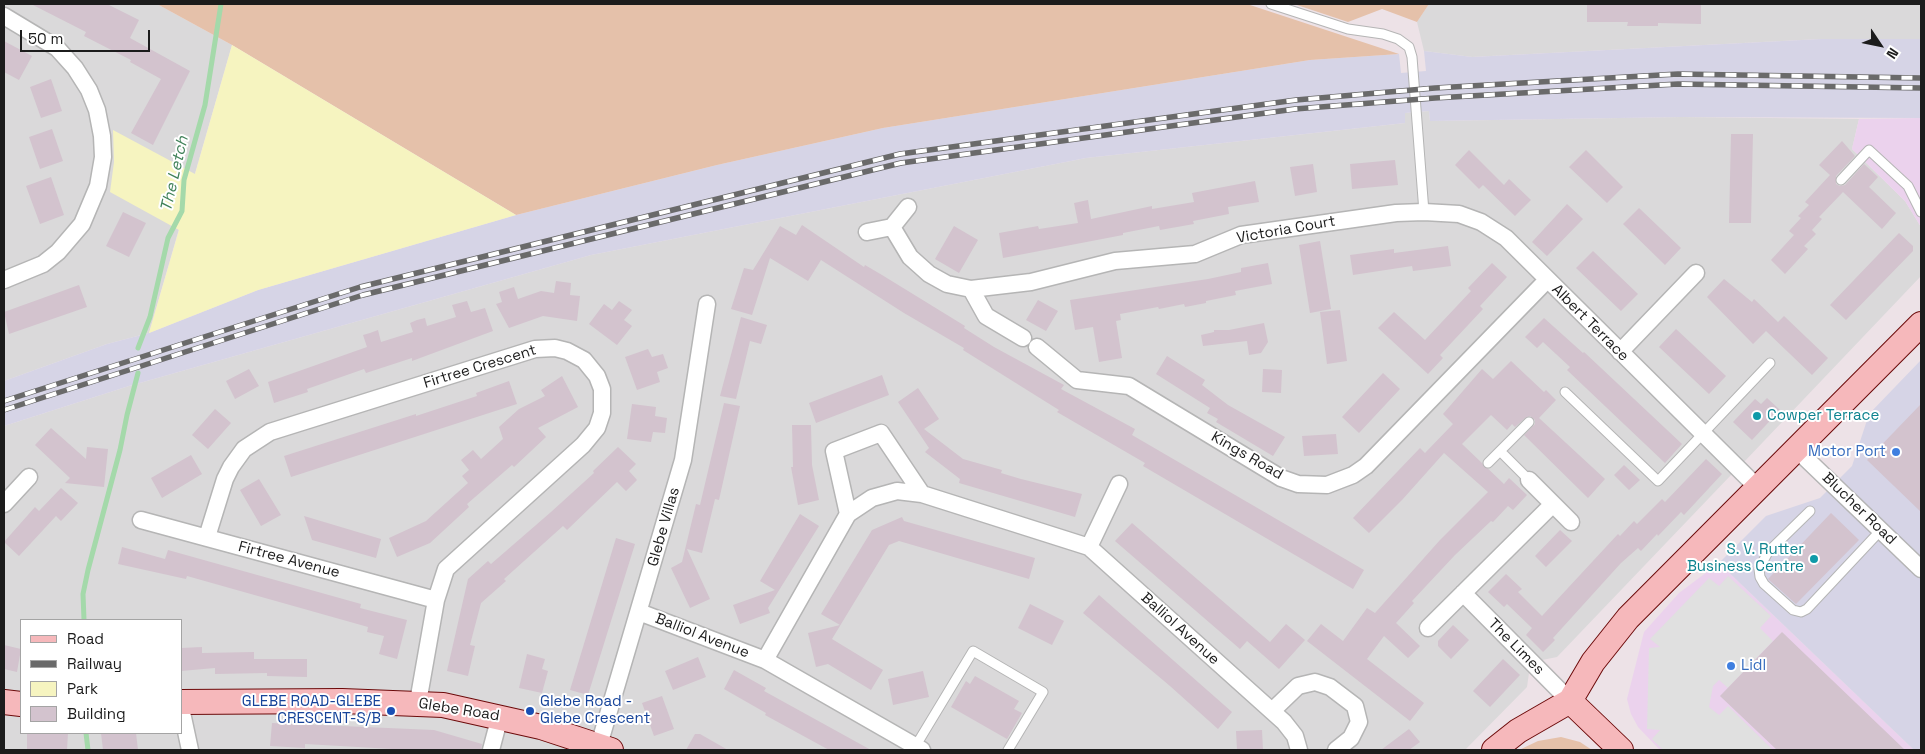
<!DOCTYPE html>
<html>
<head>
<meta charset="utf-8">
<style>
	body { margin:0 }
	#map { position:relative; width:1925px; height:754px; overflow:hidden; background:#ede2e7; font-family:"Space Grotesk",sans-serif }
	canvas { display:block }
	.frame { position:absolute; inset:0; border:5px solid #1c1c1c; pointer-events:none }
	.legend { position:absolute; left:20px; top:619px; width:162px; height:115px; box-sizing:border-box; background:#fff; border:1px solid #a4a4a4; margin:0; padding:6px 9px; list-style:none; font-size:15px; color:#1c1c1c }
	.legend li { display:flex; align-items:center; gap:10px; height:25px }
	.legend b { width:25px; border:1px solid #a4a4a4 }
	.north { position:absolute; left:1855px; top:20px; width:50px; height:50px; -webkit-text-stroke:4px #fff; paint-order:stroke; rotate:124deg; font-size:14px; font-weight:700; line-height:20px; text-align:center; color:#1c1c1c }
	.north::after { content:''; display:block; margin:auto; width:18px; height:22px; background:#1c1c1c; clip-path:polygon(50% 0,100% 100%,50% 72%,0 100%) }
	.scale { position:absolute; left:20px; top:30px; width:130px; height:22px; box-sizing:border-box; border:2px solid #1c1c1c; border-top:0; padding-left:6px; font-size:15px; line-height:18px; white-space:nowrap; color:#1c1c1c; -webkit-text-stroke:4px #fff; paint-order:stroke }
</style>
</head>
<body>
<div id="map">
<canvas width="1925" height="754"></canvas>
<div class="frame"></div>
<ul class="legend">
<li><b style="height:6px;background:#f6b8bb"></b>Road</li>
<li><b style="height:6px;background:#6a6a6a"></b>Railway</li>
<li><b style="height:14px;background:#f6f4c0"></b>Park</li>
<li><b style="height:14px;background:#d3c3ce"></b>Building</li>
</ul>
<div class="north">N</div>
<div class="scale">50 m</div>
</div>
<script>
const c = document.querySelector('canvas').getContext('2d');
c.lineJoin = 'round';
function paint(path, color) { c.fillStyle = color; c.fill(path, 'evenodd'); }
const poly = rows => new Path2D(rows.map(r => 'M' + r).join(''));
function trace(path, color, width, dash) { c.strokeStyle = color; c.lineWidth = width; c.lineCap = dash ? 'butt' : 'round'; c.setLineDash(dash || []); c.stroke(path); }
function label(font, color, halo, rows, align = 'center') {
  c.font = font + ' "Space Grotesk",sans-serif'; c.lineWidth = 4; c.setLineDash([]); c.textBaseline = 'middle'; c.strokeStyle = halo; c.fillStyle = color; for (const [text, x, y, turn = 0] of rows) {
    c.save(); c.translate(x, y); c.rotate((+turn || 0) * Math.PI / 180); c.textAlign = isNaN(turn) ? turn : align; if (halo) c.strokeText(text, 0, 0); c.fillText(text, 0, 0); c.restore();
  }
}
paint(poly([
	[4,4,157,4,232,45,149,333,107,344,4,381],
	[1429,4,1921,4,1921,39,1821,39,1472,57,1424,51,1417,22],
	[1429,111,1430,121,1681,117,1859,119,1852,149,1905,201,1921,227,1921,276,1744,462,1737,461,1730,468,1732,474,1557,657,1542,660,1529,673,1527,687,1465,750,4,750,4,426,129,386,591,255,1086,158,1405,123,1404,113],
	[21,620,181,620,181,733,21,733]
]), '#dad9da');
paint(poly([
	[1921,118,1921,227,1905,201,1852,149,1859,119],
	[1719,563,1914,750,1660,750,1638,727,1631,714,1627,699,1644,632,1679,593]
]), '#ebd2ed');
paint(poly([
	[1821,39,1921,39,1921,118,1681,117,1430,121,1429,111,1405,113,1405,123,1086,158,591,255,129,386,4,426,4,381,107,344,149,333,258,290,516,215,717,165,883,128,1310,60,1399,54,1401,73,1426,71,1424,51,1472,57],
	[1921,360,1921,750,1914,750,1719,563,1766,516,1820,498,1852,466,1869,414]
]), '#d6d4e6');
paint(poly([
	[157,4,1247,4,1399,54,1310,60,883,128,717,165,516,215,232,45],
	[1294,4,1429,4,1417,22,1382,9,1348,22],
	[1561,737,1580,742,1592,750,1519,750,1538,741]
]), '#e5c1aa');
paint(poly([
	[232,45,516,215,258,290,149,333,179,230,110,192,114,162,113,130,195,174]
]), '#f6f4c0');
paint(poly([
	[1728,576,1771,616,1760,628,1773,641,1728,688,1719,680,1713,686,1709,707,1719,715,1728,706,1773,750,1663,750,1652,739,1660,730,1647,729,1649,648,1660,647,1650,639,1709,578,1719,586]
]), '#e0e0e0');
trace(poly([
	[138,348,150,317,168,238,182,211,184,180,205,105,221,4],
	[84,620,83,594,88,570,120,450,127,415,138,373],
	[86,733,88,750]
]), '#a4d9aa', 5);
paint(poly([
	[31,4,107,4,139,20,130,38,190,71,153,145,131,133,161,79,130,62,131,60,84,36,86,32],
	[1587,4,1701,5,1701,24,1658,23,1658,26,1627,26,1628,22,1587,22],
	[4,41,32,56,19,80,4,72],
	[51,79,62,111,41,118,30,87],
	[52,129,63,161,40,169,29,137],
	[1731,134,1753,134,1751,223,1729,223],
	[1842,141,1855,156,1836,176,1836,184,1840,186,1845,185,1864,164,1878,177,1869,187,1896,213,1882,229,1843,192,1819,217,1822,219,1812,230,1816,234,1804,246,1808,249,1785,274,1771,260,1794,235,1789,231,1801,218,1798,216,1809,205,1805,202,1830,175,1819,165],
	[1469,150,1504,185,1509,179,1531,200,1515,216,1483,185,1479,189,1455,165],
	[1586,150,1623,187,1607,203,1569,167],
	[1395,160,1398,185,1352,189,1350,164],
	[1313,164,1317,192,1295,196,1290,167],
	[51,177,64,215,40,224,26,186],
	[1255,181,1259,202,1228,207,1229,214,1193,221,1194,224,1160,230,1159,226,1123,233,1123,235,1003,258,999,233,1038,226,1039,229,1078,223,1074,203,1088,200,1091,219,1152,206,1152,209,1194,202,1192,193],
	[1567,204,1583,219,1547,256,1532,242],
	[1639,208,1681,248,1665,265,1623,224],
	[123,212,146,223,129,257,106,246],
	[802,225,864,267,865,265,882,275,965,326,964,328,994,347,1064,385,1061,389,1135,429,1132,435,1364,570,1353,589,1143,466,1145,463,1057,412,1059,410,963,350,964,348,904,313,821,260,808,281,770,258,752,315,731,309,744,268,753,270,780,226,796,235],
	[954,226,978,240,959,273,935,259],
	[1899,233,1913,246,1913,251,1846,320,1830,305],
	[1320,241,1331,309,1310,313,1299,245],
	[1448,246,1451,266,1413,271,1412,266,1353,275,1350,255,1394,249,1394,253],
	[1593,251,1638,294,1621,311,1576,268],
	[1268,263,1272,284,1235,291,1236,295,1206,301,1206,303,1185,307,1184,304,1159,309,1158,307,1120,314,1121,320,1116,321,1122,358,1099,362,1093,327,1075,330,1070,300,1208,279,1241,272,1241,268],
	[1492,263,1507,277,1480,306,1483,309,1440,355,1443,358,1428,374,1378,328,1394,312,1425,340,1471,291,1468,288],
	[1724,279,1752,302,1754,299,1778,322,1784,316,1828,358,1812,375,1766,331,1753,344,1707,297],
	[556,281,571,283,570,295,580,296,577,321,543,316,509,328,496,304,502,302,499,292,514,287,518,299,541,291,554,293],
	[79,285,87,307,9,334,4,312],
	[1038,300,1058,311,1046,331,1026,320],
	[467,301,471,312,485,308,493,331,412,361,412,358,366,373,364,369,307,389,308,392,274,403,268,382,367,347,363,335,370,333,378,330,381,342,413,332,410,323,417,320,425,318,427,326,456,317,452,305],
	[619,301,632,310,624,320,632,326,617,345,589,324,604,304,612,310],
	[1340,310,1347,361,1327,364,1320,312],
	[741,317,767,325,761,344,750,341,736,399,720,396],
	[1544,318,1583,353,1584,352,1682,444,1665,463,1567,370,1570,367,1543,342,1537,348,1525,337],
	[1264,323,1268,342,1261,353,1249,355,1247,341,1203,346,1201,335,1214,332,1214,330,1229,330],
	[1676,329,1726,376,1709,394,1659,347],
	[648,349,652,357,663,354,668,368,657,372,660,382,637,390,625,357],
	[1167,356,1205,380,1202,385,1228,405,1285,437,1273,456,1216,422,1218,419,1207,413,1210,408,1156,374],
	[1511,361,1544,392,1546,390,1556,400,1539,418,1605,479,1588,498,1524,435,1535,424,1535,420,1530,416,1525,418,1515,427,1512,424,1507,430,1491,415,1462,444,1504,484,1509,478,1527,495,1513,510,1508,506,1493,522,1491,521,1455,555,1412,601,1414,603,1396,623,1420,646,1408,658,1384,636,1367,659,1424,703,1410,721,1307,641,1321,624,1343,641,1367,608,1375,613,1440,540,1488,492,1444,453,1402,500,1369,533,1353,518,1420,448,1425,453,1453,424,1443,414,1482,369,1493,379],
	[249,369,259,386,235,399,226,381],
	[1263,369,1282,370,1281,393,1262,392],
	[1383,373,1400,389,1359,433,1342,417],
	[882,375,889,395,816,423,809,403],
	[562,376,578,407,538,428,546,437,514,467,512,465,467,504,469,507,430,543,397,557,389,538,426,521,468,483,462,476,469,470,461,460,473,450,481,459,503,439,499,427,519,409,545,396,541,390],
	[509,381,517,404,291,477,284,456,416,414,416,416,477,396,476,393],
	[918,388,939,419,924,429,963,459,1002,470,1001,473,1021,479,1082,494,1075,517,959,483,960,479,925,452,929,448,898,402],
	[1767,398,1780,410,1752,440,1733,422,1755,399,1761,404],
	[724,403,740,406,719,500,715,499,702,553,687,549,710,599,690,608,671,568,682,562,696,504,700,505],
	[632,404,656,407,655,416,667,418,665,433,653,432,651,442,627,439],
	[1921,404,1921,512,1867,460],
	[215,409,231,423,208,449,192,435],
	[792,425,811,425,812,465,819,500,798,505,791,467,793,467],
	[51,428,86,459,87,447,108,449,104,487,65,483,70,478,35,445],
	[1336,434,1338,454,1304,456,1302,436],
	[618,447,636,464,629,471,637,480,626,491,617,482,567,530,563,526,504,579,506,581,481,603,470,645,475,646,468,676,447,671,468,579,488,561,491,564,551,512,594,473,593,471],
	[191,455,202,474,162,498,151,478],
	[1706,459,1722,474,1684,515,1681,512,1658,536,1657,534,1641,551,1638,548,1621,563,1553,638,1555,640,1543,652,1526,635,1532,628,1507,604,1504,607,1488,592,1506,574,1522,589,1518,592,1542,616,1618,534,1620,536,1634,521,1637,524,1662,499,1665,502],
	[1624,465,1640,480,1629,490,1614,475],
	[259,479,281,515,261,526,240,490],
	[61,488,78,503,61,521,56,516,19,556,4,542,35,507,39,511],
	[1831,513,1859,540,1796,604,1768,579],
	[800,514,819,526,768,608,770,613,740,624,733,605,775,590,760,581],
	[304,516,381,539,376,558,312,540],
	[902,517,904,521,1035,558,1029,579,899,541,889,545,832,639,883,670,871,690,828,664,816,667,808,633,840,625,821,614,872,530],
	[1132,523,1270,642,1286,624,1305,640,1279,669,1247,641,1240,649,1115,541],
	[1560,530,1572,541,1546,567,1535,556],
	[616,538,635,544,588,695,570,690],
	[122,547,165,559,168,550,361,604,360,608,407,620,397,659,379,654,384,636,367,632,368,627,187,576,186,579,118,564],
	[1099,595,1232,712,1218,729,1170,686,1083,613],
	[1030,604,1064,621,1052,645,1018,628],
	[1453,625,1469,640,1451,659,1438,646,1438,641],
	[1782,632,1905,750,1777,750,1720,696],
	[4,645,21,649,17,672,4,669],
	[202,647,202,653,254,652,254,659,307,659,307,677,267,676,267,673,215,674,215,668,181,671,181,648],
	[527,654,545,659,542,669,548,671,542,693,519,688],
	[698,657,706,677,673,690,665,671],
	[1503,659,1520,675,1490,707,1473,691],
	[734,670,766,688,764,691,871,750,829,750,765,715,766,713,724,689],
	[923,671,929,697,893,705,888,679],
	[975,676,1019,701,1014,709,1022,713,1007,739,951,707,966,681,970,684],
	[662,696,674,729,654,736,642,703],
	[272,723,434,730,482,744,481,750,410,750,305,744,305,748,270,746],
	[1409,729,1420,742,1409,750,1381,750],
	[1262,730,1263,750,1237,750,1236,731],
	[27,733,68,733,67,750,27,750],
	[101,733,136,733,138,750,103,750],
	[695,734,700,734,728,750,686,750]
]), '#d3c3ce');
const lane = poly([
	[1271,4,1348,29,1383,34,1398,39,1409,47,1412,57,1424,212],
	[1841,180,1869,150,1908,186,1921,212],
	[1565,392,1658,481,1770,363],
	[1500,451,1529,480],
	[1488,463,1529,422],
	[1810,511,1768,552,1759,569,1760,577,1764,584,1793,610,1801,612,1807,609,1881,530],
	[915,747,973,651,1043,692,1008,750]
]);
const street = poly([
	[4,16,57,48,75,68,89,90,97,110,102,136,103,157,98,186,82,224,58,252,43,264,4,280],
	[892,227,910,257,929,274,947,284,971,289,1031,282,1115,261,1195,254,1241,235,1396,213,1424,212,1459,214,1481,222,1506,238,1758,488],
	[867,232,892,227,908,207],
	[971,289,986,316,1023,338],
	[1037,347,1077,380,1129,386,1281,478,1298,484,1327,485,1353,475,1366,466,1547,280],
	[1620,352,1696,273],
	[1796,449,1921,569],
	[1529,480,1571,522],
	[4,504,29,477],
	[848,514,834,451,881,433,922,494],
	[141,520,436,600],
	[207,537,225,479,231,467,244,449,270,432,535,349,555,348,567,351,584,360,597,376,602,389,602,413,597,428,583,445,446,569,436,600,418,702],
	[1089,547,1119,484],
	[1463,593,1570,701],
	[639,612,765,660,922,750],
	[1428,628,1553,504],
	[765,660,848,514,872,498,897,491,922,494,1089,547,1284,722,1295,736,1299,750],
	[181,708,190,750],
	[1272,711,1298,686,1315,682,1330,687,1355,706,1359,722,1351,738,1336,750],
	[599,745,683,460,707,304],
	[491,750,500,716]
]);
const secondary = poly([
	[1570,701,1621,750],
	[4,702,21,704],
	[181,702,342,701,443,705,541,727,611,750],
	[1494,750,1518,731,1570,701,1593,662,1628,618,1921,324]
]);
trace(lane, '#b5b5b5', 11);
trace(street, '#b5b5b5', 19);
trace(secondary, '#6c0a0a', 26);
trace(lane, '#fff', 9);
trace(street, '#fff', 16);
trace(secondary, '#f6b8bb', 24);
const rail = poly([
	[4,401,360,287,900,154,1296,100,1435,88,1678,74,1921,78],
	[4,410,363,295,901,163,1295,109,1435,98,1678,84,1921,88]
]);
trace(rail, '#6a6a6a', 5.5);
trace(rail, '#fff', 4, [11]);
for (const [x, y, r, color] of [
	[1757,416,5,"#0f9aa8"],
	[1896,452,5,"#3f7fe0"],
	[1814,559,5,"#0f9aa8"],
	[1731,666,5,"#3f7fe0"],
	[391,711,5,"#1a4fb4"],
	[530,711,5,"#1a4fb4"]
]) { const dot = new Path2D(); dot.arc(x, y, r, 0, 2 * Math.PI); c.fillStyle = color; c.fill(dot); trace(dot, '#fff', 2); }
label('15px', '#1c1c1c', '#fff', [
	["Victoria Court",1286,230,-10],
	["Albert Terrace",1590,323,45],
	["Firtree Crescent",480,367,-17],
	["Kings Road",1247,456,30],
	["Blucher Road",1859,509,44],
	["Glebe Villas",664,527,-74],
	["Firtree Avenue",289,560,15],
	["Balliol Avenue",1180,629,42],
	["Balliol Avenue",702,636,21],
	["The Limes",1516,647,45],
	["Glebe Road",459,710,9]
]);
label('15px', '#0d838f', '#fff', [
	["Cowper Terrace",1767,416],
	["S. V. Rutter",1804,550,"right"],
	["Business Centre",1804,567,"right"]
], 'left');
label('15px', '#366cbe', '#fff', [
	["Motor Port",1886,452],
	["Lidl",1741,666,"left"]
], 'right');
label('15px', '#164399', '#fff', [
	["GLEBE ROAD-GLEBE",381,702],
	["CRESCENT-S/B",381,719],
	["Glebe Road -",540,702,"left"],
	["Glebe Crescent",540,719,"left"]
], 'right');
label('italic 16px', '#3f8158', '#fff', [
	["The Letch",175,174,-77]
]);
</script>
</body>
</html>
